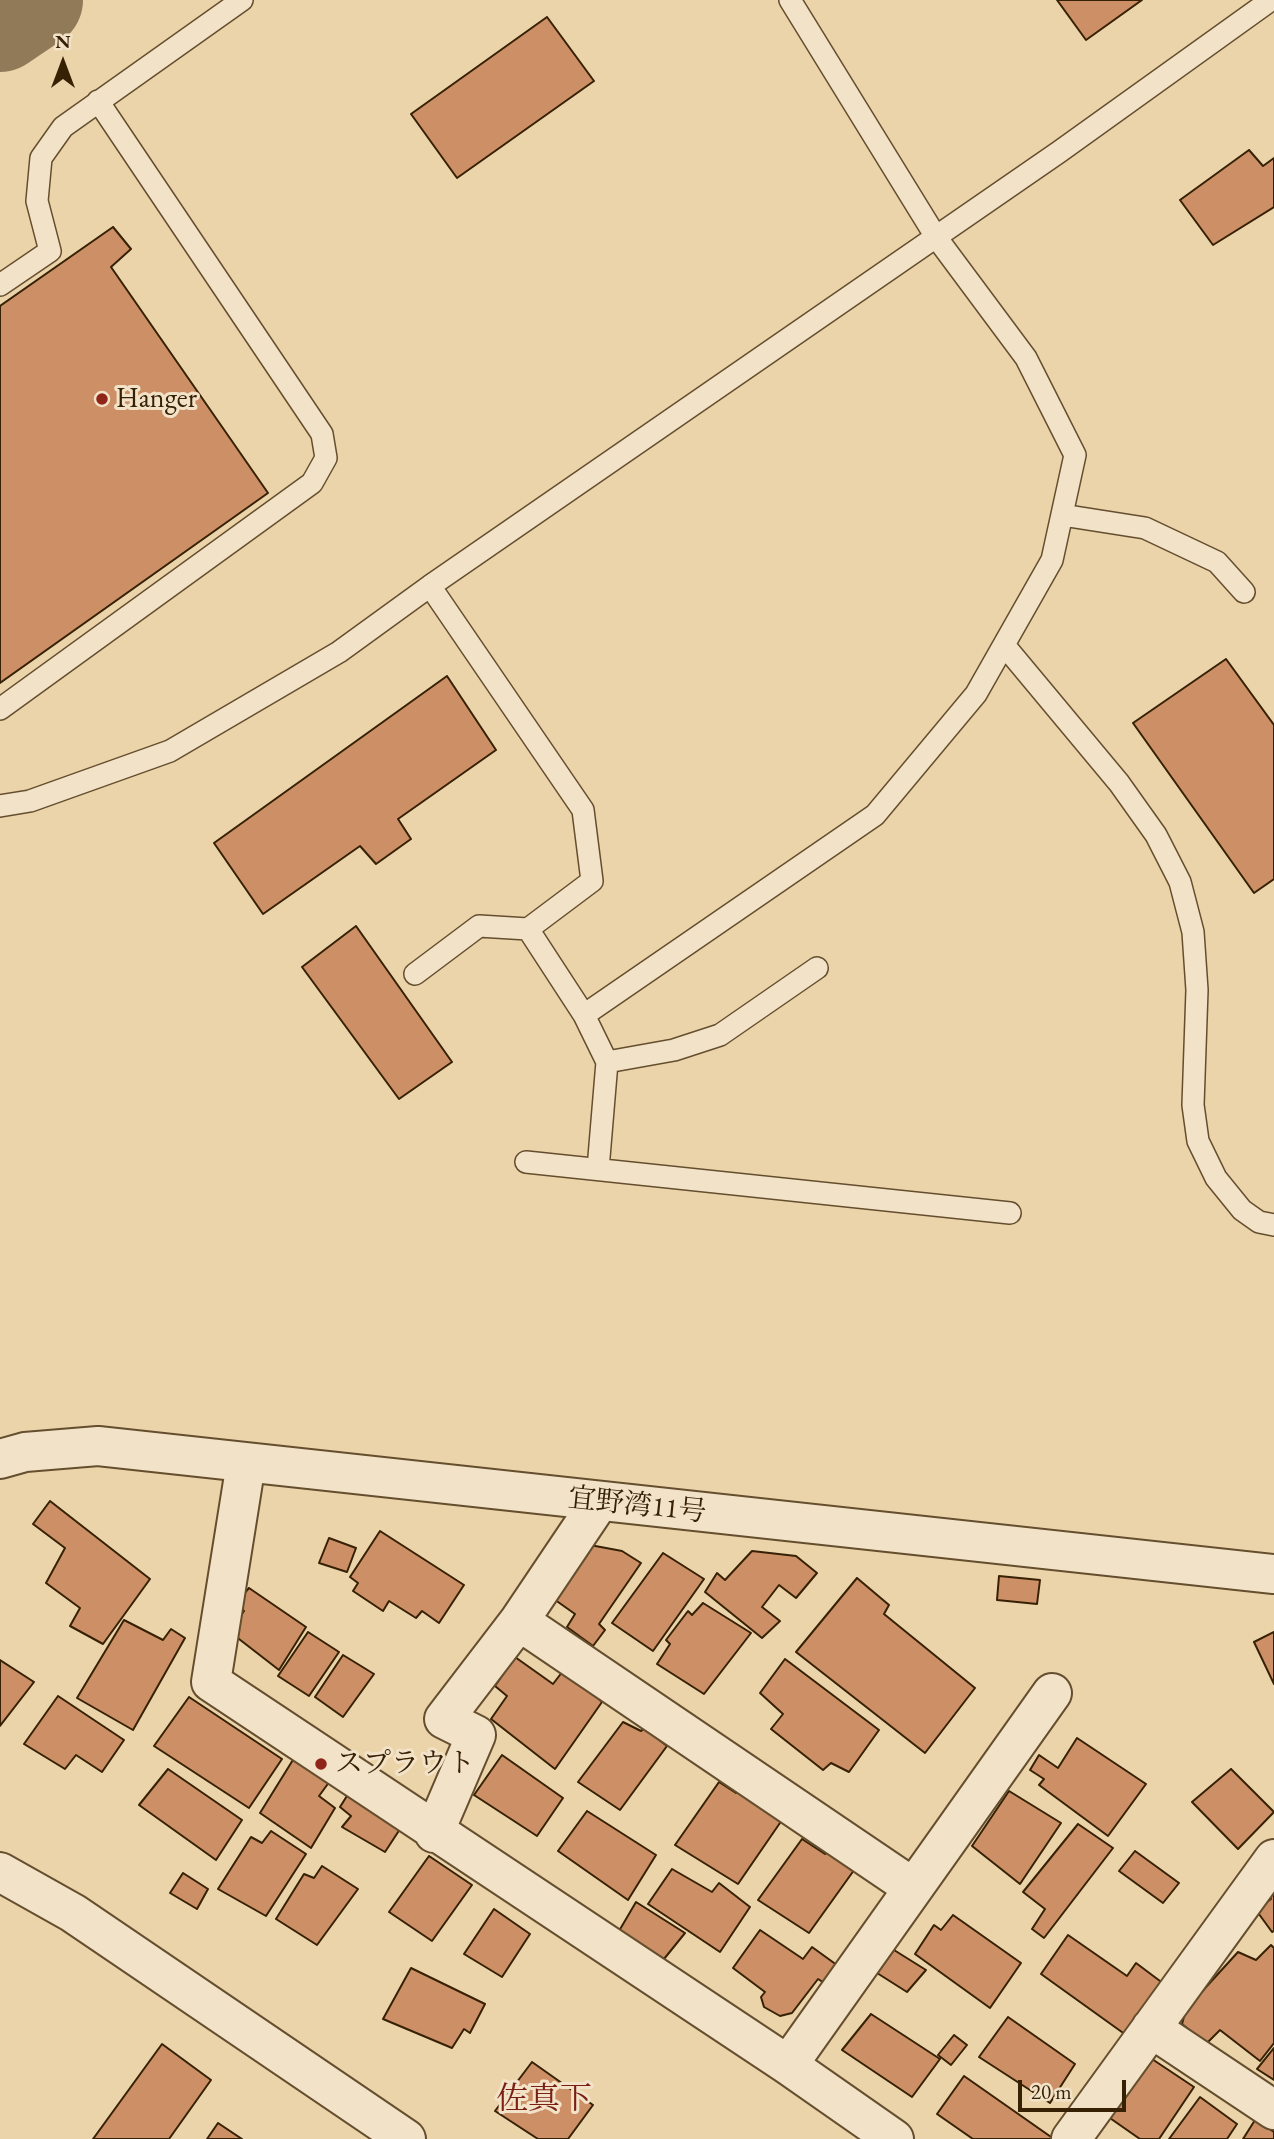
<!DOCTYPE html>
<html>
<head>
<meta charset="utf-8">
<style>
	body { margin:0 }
	#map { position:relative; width:1274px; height:2139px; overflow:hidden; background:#ebd3aa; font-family:"EB Garamond",serif }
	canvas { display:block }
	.north { position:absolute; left:28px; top:28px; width:70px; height:70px; -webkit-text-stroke:5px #f2e2c8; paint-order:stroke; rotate:0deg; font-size:19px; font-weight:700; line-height:28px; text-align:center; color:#372105 }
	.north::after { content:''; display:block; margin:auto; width:24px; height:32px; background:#372105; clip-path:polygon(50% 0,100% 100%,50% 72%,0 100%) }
	.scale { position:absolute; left:1018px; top:2080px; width:108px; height:32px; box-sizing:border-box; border:4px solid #372105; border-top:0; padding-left:9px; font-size:21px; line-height:24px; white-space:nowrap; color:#372105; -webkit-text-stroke:5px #f2e2c8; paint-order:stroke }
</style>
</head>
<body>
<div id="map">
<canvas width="1274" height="2139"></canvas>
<div class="north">N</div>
<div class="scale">20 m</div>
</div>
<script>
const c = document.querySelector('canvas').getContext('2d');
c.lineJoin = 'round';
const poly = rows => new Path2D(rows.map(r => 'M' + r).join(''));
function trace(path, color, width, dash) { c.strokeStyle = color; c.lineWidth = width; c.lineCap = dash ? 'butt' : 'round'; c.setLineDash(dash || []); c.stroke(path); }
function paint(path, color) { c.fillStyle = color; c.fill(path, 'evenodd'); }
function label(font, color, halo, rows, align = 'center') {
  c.font = font + ' "EB Garamond","Noto Serif JP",serif'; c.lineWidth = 6; c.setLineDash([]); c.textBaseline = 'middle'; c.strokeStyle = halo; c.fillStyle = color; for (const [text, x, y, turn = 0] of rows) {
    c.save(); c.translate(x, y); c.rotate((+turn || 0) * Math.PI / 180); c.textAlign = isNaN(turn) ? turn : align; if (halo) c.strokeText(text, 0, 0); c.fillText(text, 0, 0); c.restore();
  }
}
trace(poly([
	[0,23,34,0]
]), '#917a58', 98);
const building = poly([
	[1057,0,1142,0,1086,40,1057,0],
	[547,17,594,81,457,178,411,114,547,17],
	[1249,150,1263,166,1274,158,1274,207,1213,245,1180,200,1249,150],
	[113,227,131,249,111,267,268,493,0,683,0,306,113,227],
	[1226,659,1274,725,1274,879,1254,893,1133,723,1226,659],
	[447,676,496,750,398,819,411,839,376,864,360,846,263,914,214,843,447,676],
	[356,926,452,1062,399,1099,302,967,356,926],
	[50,1501,150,1579,103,1644,70,1626,80,1608,46,1583,65,1548,33,1524,50,1501],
	[380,1531,464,1585,439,1623,422,1611,416,1618,389,1601,383,1611,353,1591,358,1583,350,1577,380,1531],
	[329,1538,356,1548,347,1572,319,1563,329,1538],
	[590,1545,622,1551,641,1563,599,1624,605,1630,593,1646,567,1627,575,1614,551,1597,590,1545],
	[752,1551,796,1556,817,1573,796,1598,779,1585,762,1607,780,1621,762,1638,705,1592,717,1573,725,1580,752,1551],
	[663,1553,704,1579,653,1651,612,1623,663,1553],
	[999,1576,1040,1580,1037,1604,997,1600,999,1576],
	[857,1578,889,1605,884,1614,975,1688,925,1753,796,1652,857,1578],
	[249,1588,306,1627,279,1670,230,1632,244,1611,236,1603,249,1588],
	[703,1603,751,1633,704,1694,657,1664,670,1644,666,1640,688,1611,692,1615,703,1603],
	[124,1620,163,1640,171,1629,185,1638,133,1730,77,1698,124,1620],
	[308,1632,339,1652,309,1696,278,1676,308,1632],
	[1274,1632,1274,1684,1254,1642,1274,1632],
	[343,1655,374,1674,343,1717,315,1697,343,1655],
	[515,1657,553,1684,566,1667,602,1702,555,1769,491,1719,507,1696,495,1686,515,1657],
	[785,1659,879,1730,849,1772,831,1763,823,1770,771,1729,783,1714,760,1693,785,1659],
	[0,1660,34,1682,0,1726,0,1660],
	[58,1696,124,1740,102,1772,76,1755,65,1769,24,1744,58,1696],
	[189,1697,282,1759,249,1808,154,1746,189,1697],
	[623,1722,641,1731,644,1728,667,1746,620,1810,578,1782,623,1722],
	[1077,1738,1146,1784,1108,1836,1039,1785,1044,1779,1030,1770,1039,1755,1058,1768,1077,1738],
	[296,1755,330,1781,319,1796,335,1808,311,1848,260,1813,296,1755],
	[502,1755,563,1798,537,1836,474,1795,502,1755],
	[168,1769,242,1820,216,1860,139,1805,168,1769],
	[1231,1769,1274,1812,1238,1849,1192,1802,1231,1769],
	[719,1782,736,1793,740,1789,782,1820,738,1884,675,1845,719,1782],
	[350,1791,402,1826,385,1852,342,1827,351,1816,340,1807,350,1791],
	[1009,1791,1061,1823,1020,1884,972,1846,1009,1791],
	[587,1811,656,1855,628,1900,558,1851,587,1811],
	[1078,1824,1113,1848,1044,1938,1032,1929,1045,1909,1023,1892,1078,1824],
	[271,1831,306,1854,266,1916,218,1889,251,1837,262,1843,271,1831],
	[802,1839,825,1854,830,1849,857,1866,809,1933,758,1900,802,1839],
	[1135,1851,1179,1883,1163,1903,1119,1871,1135,1851],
	[429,1856,472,1885,432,1941,389,1912,429,1856],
	[322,1866,358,1889,317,1945,276,1919,304,1874,314,1878,322,1866],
	[672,1869,712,1892,719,1883,750,1907,720,1952,648,1904,672,1869],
	[183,1873,208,1889,197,1909,170,1893,183,1873],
	[1274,1886,1274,1931,1272,1932,1256,1910,1271,1899,1268,1890,1274,1886],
	[636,1902,685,1933,664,1959,619,1931,636,1902],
	[494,1909,530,1934,502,1977,464,1954,494,1909],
	[953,1915,1021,1963,990,2008,915,1954,934,1925,941,1930,953,1915],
	[760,1930,803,1959,812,1947,841,1968,826,1984,818,1979,792,2013,780,2016,764,2007,761,1997,765,1992,733,1968,760,1930],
	[1068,1935,1127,1976,1136,1963,1164,1984,1126,2035,1041,1974,1068,1935],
	[1271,1945,1274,1948,1274,2043,1260,2061,1220,2030,1206,2044,1182,2024,1186,2009,1238,1952,1256,1960,1271,1945],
	[894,1950,926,1970,907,1992,877,1973,894,1950],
	[411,1968,485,2004,470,2033,464,2029,452,2048,383,2019,411,1968],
	[871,2014,940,2059,912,2097,842,2050,871,2014],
	[1008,2017,1075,2064,1050,2103,979,2057,1008,2017],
	[954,2035,967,2045,951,2065,938,2055,954,2035],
	[162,2044,211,2080,169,2139,93,2139,162,2044],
	[1274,2048,1274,2080,1257,2069,1274,2048],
	[1149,2057,1194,2087,1159,2139,1140,2139,1107,2116,1149,2057],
	[532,2062,593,2105,568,2139,538,2139,495,2111,532,2062],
	[964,2076,1054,2139,973,2139,937,2114,964,2076],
	[1200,2097,1237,2124,1227,2139,1169,2139,1200,2097],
	[1255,2120,1274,2132,1274,2139,1243,2139,1255,2120],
	[218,2123,242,2139,207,2139,218,2123]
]);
paint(building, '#cd9066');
trace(building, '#372105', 2);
const service = poly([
	[0,285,50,251,37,201,41,158,63,127,242,0],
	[1062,515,1145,528,1217,562,1244,592],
	[430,586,583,810,592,881,528,929,584,1015,875,815,976,694,1052,560,1075,455,1026,358,936,237,790,0],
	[1004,645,1119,783,1156,835,1180,882,1193,932,1197,990,1193,1105,1198,1141,1216,1178,1242,1210,1259,1222,1274,1225],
	[0,709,312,483,326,458,322,434,98,101],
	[0,806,30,801,170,751,339,652,430,586,1059,152,1271,0],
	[415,974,479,926,528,929],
	[584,1015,607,1062,674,1050,720,1035,817,968],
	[526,1162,1010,1213],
	[598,1169,607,1062]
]);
const minor = poly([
	[246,1463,211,1682,788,2065,894,2139],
	[519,1621,599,1502],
	[434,1833,476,1735,444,1719,519,1621,912,1887],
	[1151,2028,1274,2110],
	[788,2065,1052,1693],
	[1071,2139,1274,1859]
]);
const tertiary = poly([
	[0,1459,25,1452,98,1446,1274,1574],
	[0,1872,73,1913,406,2139]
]);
trace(service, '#644e2e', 24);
trace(minor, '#644e2e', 42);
trace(tertiary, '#644e2e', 42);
trace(service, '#f2e2c8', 21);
trace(minor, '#f2e2c8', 38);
trace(tertiary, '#f2e2c8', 38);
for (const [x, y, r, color] of [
	[102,399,7,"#8f2418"],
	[321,1764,7,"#8f2418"]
]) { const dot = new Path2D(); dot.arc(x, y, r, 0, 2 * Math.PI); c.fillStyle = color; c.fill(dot); trace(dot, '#f2e2c8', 2.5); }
label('28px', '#372105', '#f2e2c8', [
	["Hanger",116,399],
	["スプラウト",335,1764]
], 'left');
label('28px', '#372105', '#f2e2c8', [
	["宜野湾11号",637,1506,6]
]);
label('32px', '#7a1f14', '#f2e2c8', [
	["佐真下",544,2100]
]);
</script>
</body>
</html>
